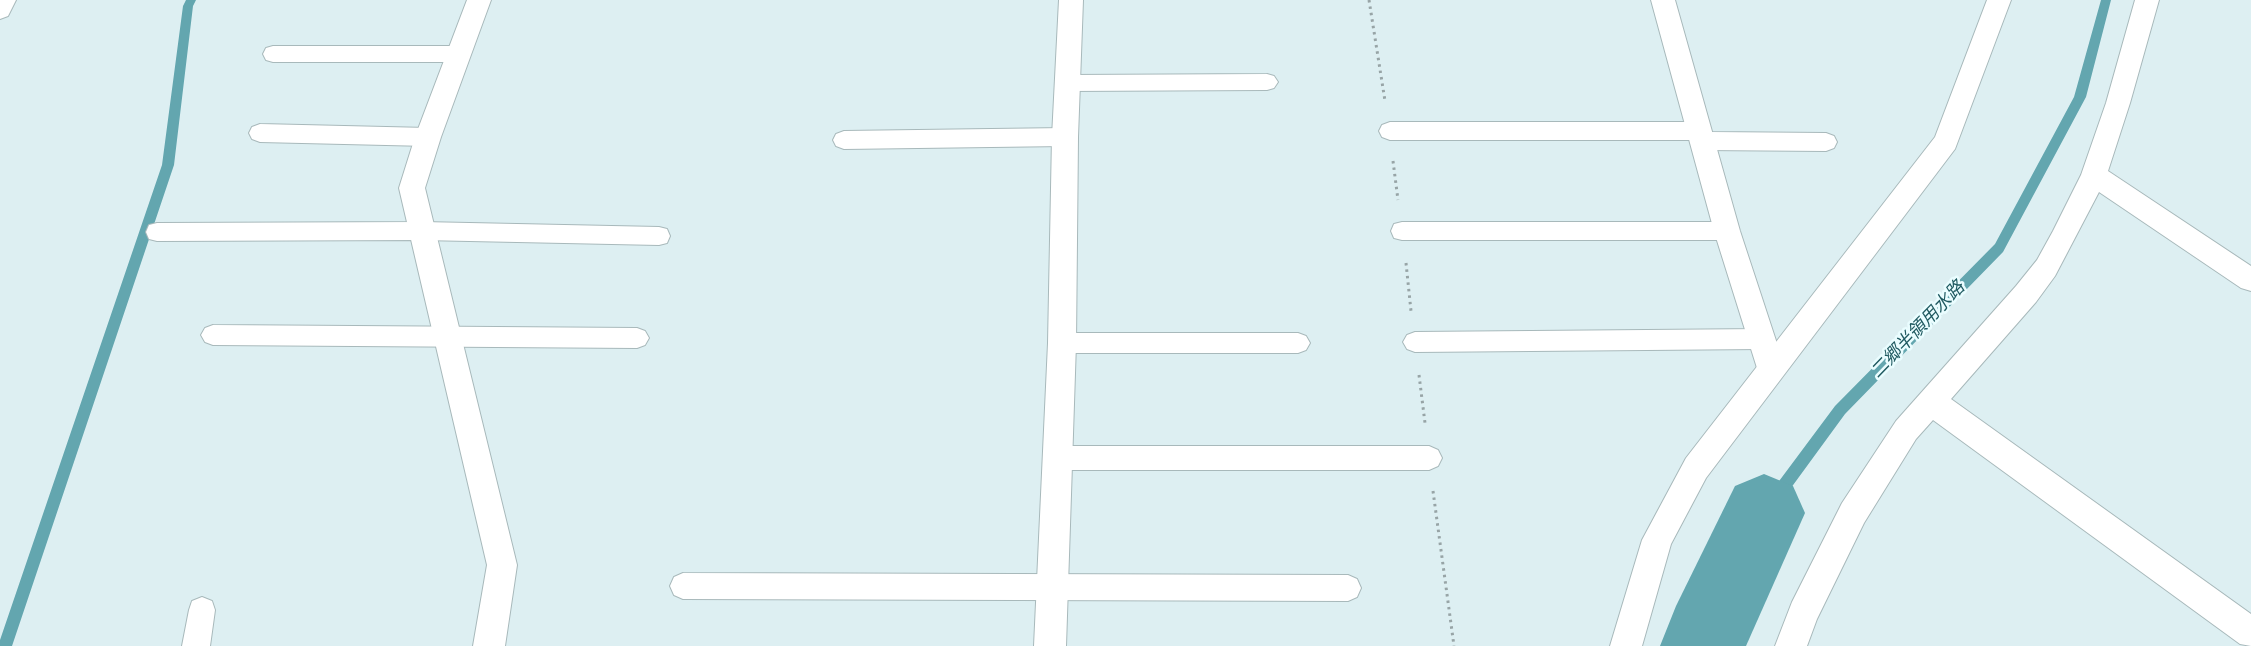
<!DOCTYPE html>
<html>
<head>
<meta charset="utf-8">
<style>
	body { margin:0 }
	canvas { display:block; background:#ddeff2 }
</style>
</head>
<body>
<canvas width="2251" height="646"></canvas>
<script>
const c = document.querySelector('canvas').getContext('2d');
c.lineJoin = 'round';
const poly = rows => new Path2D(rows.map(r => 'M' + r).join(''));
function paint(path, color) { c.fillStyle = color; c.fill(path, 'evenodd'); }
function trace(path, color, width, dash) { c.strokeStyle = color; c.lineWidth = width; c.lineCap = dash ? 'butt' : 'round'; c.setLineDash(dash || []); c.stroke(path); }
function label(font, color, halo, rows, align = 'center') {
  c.font = font + ' Helvetica,"Noto Sans JP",sans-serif'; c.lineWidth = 5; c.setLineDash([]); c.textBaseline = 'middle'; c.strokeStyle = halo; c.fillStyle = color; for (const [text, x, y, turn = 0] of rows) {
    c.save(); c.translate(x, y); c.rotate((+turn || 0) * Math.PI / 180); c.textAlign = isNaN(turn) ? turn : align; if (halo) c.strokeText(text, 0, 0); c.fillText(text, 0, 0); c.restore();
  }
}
paint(poly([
	[186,0,196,0,193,6,174,165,12,646,0,646,0,640,162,165,183,6,186,0],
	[2101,0,2111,0,2086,97,2003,252,1845,414,1769,518,1764,519,1759,518,1757,513,1759,508,1835,406,1995,244,2074,97,2101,0]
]), '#63a6af');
paint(poly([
	[1764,474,1793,486,1805,513,1746,646,1660,646,1676,606,1735,486,1764,474]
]), '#63a6af');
const service = poly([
	[273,46,459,46,466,48,469,54,466,60,459,62,273,62,266,60,263,54,266,48,273,46],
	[1267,74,1274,76,1278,82,1274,88,1267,90,1068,91,1061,89,1057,83,1061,77,1068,75,1267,74],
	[1390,122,1701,122,1709,125,1711,132,1826,133,1834,136,1837,142,1834,148,1826,151,1702,150,1694,147,1692,140,1390,140,1382,137,1379,131,1382,125,1390,122],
	[260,124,428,128,436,131,439,137,436,143,428,146,260,142,252,139,249,133,252,127,260,124],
	[1065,128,1073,131,1076,137,1073,143,1065,146,844,149,836,146,833,140,836,134,844,131,1065,128],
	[422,222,659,227,667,229,670,236,667,243,659,245,422,240,157,241,149,239,146,232,149,225,157,223,422,222],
	[1402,222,1727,222,1735,224,1738,231,1735,238,1727,240,1402,240,1394,238,1391,231,1394,224,1402,222],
	[213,325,637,328,645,331,649,338,645,345,637,348,213,345,205,342,201,335,205,328,213,325],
	[1762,329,1770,332,1774,339,1770,346,1762,349,1415,352,1407,349,1403,342,1407,335,1415,332,1762,329],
	[1062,333,1298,333,1306,336,1310,343,1306,350,1298,353,1062,353,1054,350,1050,343,1054,336,1062,333],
	[1057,446,1429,446,1438,450,1442,458,1438,466,1429,470,1057,470,1048,466,1044,458,1048,450,1057,446],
	[683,573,1348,575,1357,579,1361,588,1357,597,1348,601,683,599,674,595,670,586,674,577,683,573],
	[202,597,212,601,215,610,210,646,182,646,189,610,192,601,202,597]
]);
const minor = poly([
	[1987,0,2011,0,1955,149,1706,478,1671,544,1642,646,1610,646,1642,540,1686,458,1935,137,1987,0],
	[2135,0,2159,0,2130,103,2108,171,2251,266,2251,291,2241,288,2099,192,2055,276,2036,302,1951,399,2251,614,2251,646,2240,644,1933,420,1916,439,1864,523,1817,619,1807,646,1775,646,1792,602,1842,503,1896,421,2016,286,2037,260,2053,231,2081,175,2106,103,2135,0]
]);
const tertiary = poly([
	[467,0,491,0,441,137,425,188,517,565,505,646,473,646,487,565,399,188,415,137,467,0],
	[1059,0,1083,0,1078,137,1076,343,1066,646,1034,646,1048,343,1052,137,1059,0],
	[1651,0,1675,0,1740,231,1785,368,1781,377,1771,380,1761,377,1757,368,1714,231,1651,0]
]);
const primary = poly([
	[0,0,16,0,8,16,0,19,0,0]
]);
trace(service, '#a8b9bb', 2);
trace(minor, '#a8b9bb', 2);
trace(tertiary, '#a8b9bb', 2);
trace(primary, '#a8b9bb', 2);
trace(poly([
	[1369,0,1385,101],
	[1393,161,1398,200],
	[1406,263,1411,311],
	[1419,375,1425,423],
	[1433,491,1454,646]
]), '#97a4a6', 3, [2.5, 4]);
paint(service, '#fff');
paint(minor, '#fff');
paint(tertiary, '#fff');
paint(primary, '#fff');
label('italic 18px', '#205a61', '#eafdff', [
	["二郷半領用水路",1918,330,-46]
]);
</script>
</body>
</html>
